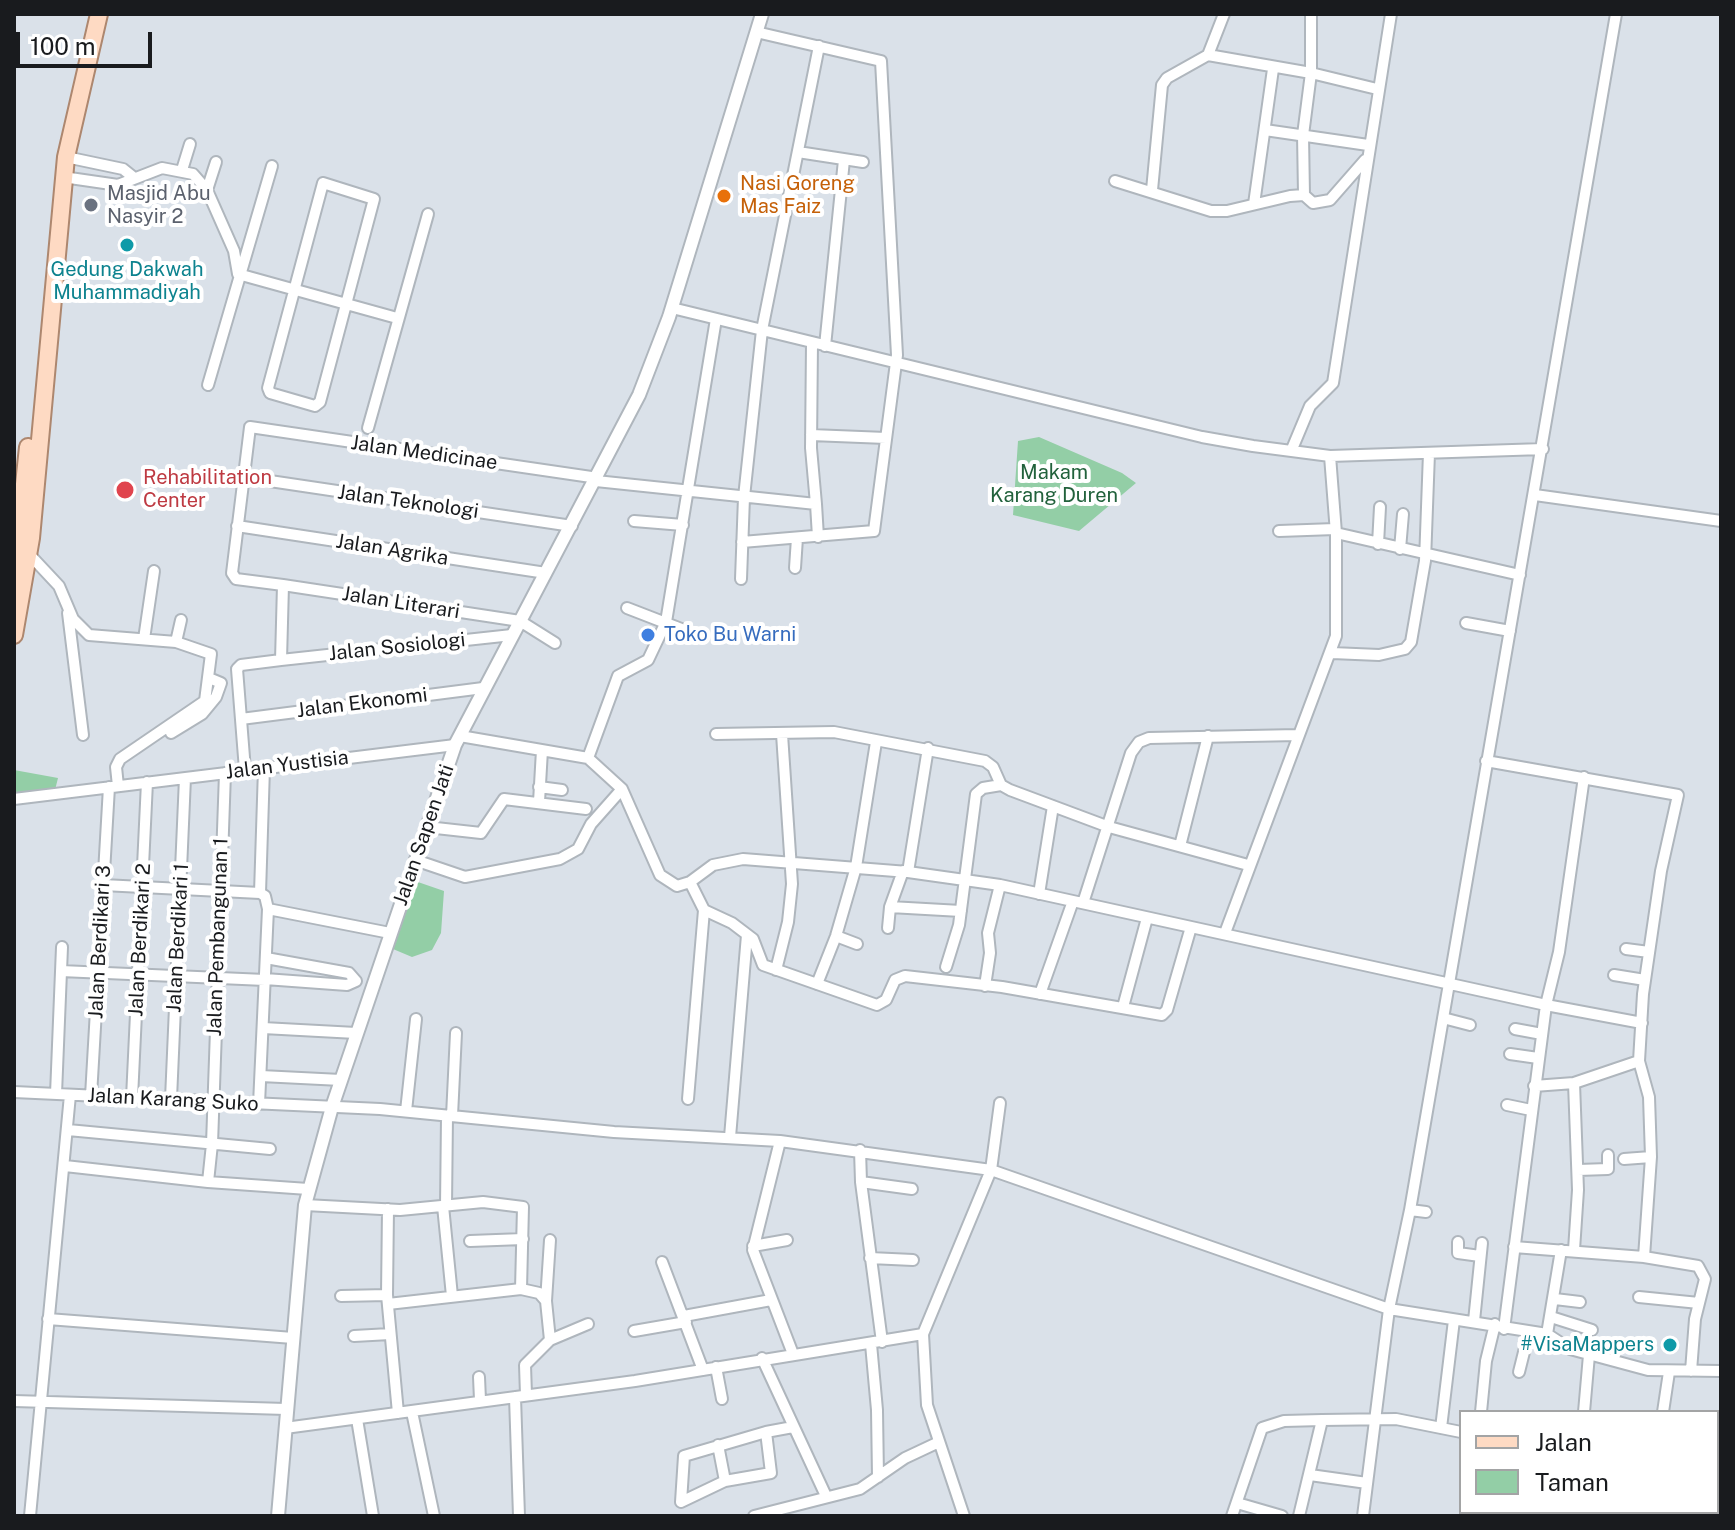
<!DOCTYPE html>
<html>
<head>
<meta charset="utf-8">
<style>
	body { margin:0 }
	#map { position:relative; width:1735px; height:1530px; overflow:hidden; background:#dae1e9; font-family:"Public Sans",sans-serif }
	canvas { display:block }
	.frame { position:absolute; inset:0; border:16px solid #191b1e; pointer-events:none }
	.legend { position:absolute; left:1459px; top:1410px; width:260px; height:104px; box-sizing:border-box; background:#fff; border:2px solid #a3a4a5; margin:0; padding:10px 14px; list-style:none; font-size:24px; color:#191b1e }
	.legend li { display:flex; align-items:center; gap:16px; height:40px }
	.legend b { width:40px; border:2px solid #a3a4a5 }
	.scale { position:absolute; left:16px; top:32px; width:136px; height:36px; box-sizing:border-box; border:4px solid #191b1e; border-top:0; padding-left:10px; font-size:24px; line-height:28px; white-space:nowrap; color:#191b1e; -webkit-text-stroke:6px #fff; paint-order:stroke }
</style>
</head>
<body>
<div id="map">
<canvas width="1735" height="1530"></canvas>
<div class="frame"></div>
<ul class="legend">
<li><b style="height:10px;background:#fedac3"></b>Jalan</li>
<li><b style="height:22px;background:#93cea6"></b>Taman</li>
</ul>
<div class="scale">100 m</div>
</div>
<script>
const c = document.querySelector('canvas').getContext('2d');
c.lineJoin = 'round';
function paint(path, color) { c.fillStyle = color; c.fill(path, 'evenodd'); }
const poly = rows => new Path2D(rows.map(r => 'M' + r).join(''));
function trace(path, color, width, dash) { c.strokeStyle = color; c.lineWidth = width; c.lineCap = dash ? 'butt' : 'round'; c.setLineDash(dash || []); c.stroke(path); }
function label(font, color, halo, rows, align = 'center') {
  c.font = font + ' "Public Sans",sans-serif'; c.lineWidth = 8; c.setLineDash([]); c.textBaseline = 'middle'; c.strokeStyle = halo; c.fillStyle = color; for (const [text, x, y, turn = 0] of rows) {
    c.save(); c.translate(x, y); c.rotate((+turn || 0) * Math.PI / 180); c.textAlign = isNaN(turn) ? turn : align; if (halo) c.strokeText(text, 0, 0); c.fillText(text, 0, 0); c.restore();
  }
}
paint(poly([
	[1039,437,1122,473,1136,483,1079,531,1013,515,1018,441],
	[14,770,58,778,55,790,14,793],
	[415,881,444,891,441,933,432,950,412,957,393,949]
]), '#93cea6');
const minor = poly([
	[1208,55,1311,73,1377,89],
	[1265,130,1368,145],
	[798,152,863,162],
	[66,157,123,169,133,177],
	[182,170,190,144],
	[63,177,118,185,162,168,193,174,207,190,234,251,238,274],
	[1115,181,1211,211,1227,211,1290,196,1304,195,1313,203,1330,200,1365,160],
	[323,183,374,199,320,402,315,406,270,393,268,388,323,183],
	[207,190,216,162],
	[1152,190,1162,85,1167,78,1208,55,1224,14],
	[1304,195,1303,135,1311,73,1311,14],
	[1254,204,1273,69],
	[238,274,397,318],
	[672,308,1202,437,1253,446,1330,456,1543,449],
	[825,346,844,160],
	[208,385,272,166],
	[368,428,428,214],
	[811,435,886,438],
	[1292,449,1310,406,1333,383,1391,14],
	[243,477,572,526],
	[596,481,816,504,811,448,812,343],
	[1535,495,1721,521],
	[816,504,818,537],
	[634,521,683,525],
	[237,526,546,573],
	[1279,531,1335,529],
	[1336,533,1520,575],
	[742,542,874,531,897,355,881,61,756,32],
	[1378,544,1380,507],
	[1400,549,1403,514],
	[29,554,59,586,73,619,89,635,176,642,211,654,205,701,120,759,116,767,118,786],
	[795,568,797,538],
	[741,579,744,497,762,330,819,46],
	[283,585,520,621,555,643],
	[627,608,702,637],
	[68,613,83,735],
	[1466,623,1510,631],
	[144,639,154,571],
	[176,642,181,620],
	[1332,653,1379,655,1405,649,1411,642,1425,561,1429,453],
	[281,660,512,635],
	[241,719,483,688],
	[171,733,202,714,216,697,221,683,209,678],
	[716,734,834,732,985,761,993,767,1001,785,1010,790,1109,827,1248,865],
	[460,736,588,758,622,789,660,875,677,886,690,882],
	[588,758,618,676,648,660,666,622,716,319],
	[1486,761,1678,795,1661,871,1643,994,1639,1061,1649,1097,1651,1157,1644,1257],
	[245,770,237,669,241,665,281,660,283,585,236,579,232,573,250,427,598,478],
	[1584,777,1559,952,1546,1005,1642,1023],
	[539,787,562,790],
	[14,799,455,745],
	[539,802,542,750],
	[427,827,481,833,504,799,586,809],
	[1180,846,1208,736],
	[415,860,465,877,560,859,578,849,591,824,622,789],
	[908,872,928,748],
	[103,885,260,893],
	[1039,894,1053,806],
	[1083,903,1131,753,1139,742,1149,738,1298,735],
	[890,907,961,911],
	[268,909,390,933],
	[704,910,732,923,753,939,763,965,877,1005,886,1000,895,980,905,976,1002,987,1162,1015,1167,1010,1191,927],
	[888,928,890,907,903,871],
	[1225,933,1336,636,1336,533,1330,456],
	[836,936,857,944],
	[1626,949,1649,952],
	[946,967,959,925,976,794,983,788,1001,785],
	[776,970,788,922,792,884,782,734],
	[61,971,265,980],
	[1614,975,1645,980],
	[265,979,347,985,356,981,349,973,266,958],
	[817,984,836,936,856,867,876,742],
	[985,986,990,953,988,933,1000,885],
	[1040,994,1073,901],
	[1123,1007,1147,918],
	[1443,1018,1470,1025],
	[263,1028,356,1033],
	[1515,1029,1542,1034],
	[1510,1054,1538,1058],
	[261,1076,341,1080],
	[1534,1086,1574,1083,1639,1061],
	[14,1092,380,1109,614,1132,780,1141,991,1170,923,1334,927,1405,964,1516],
	[56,1094,62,947],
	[91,1096,109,787],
	[132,1098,147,782],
	[171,1099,185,778],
	[688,1099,704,910,690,882,713,865,743,859,908,872,1000,885,1546,1005,1504,1329],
	[1000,1103,991,1170,1389,1309,1547,1334,1570,1349,1648,1370,1721,1371],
	[259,1104,268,909,265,896,260,893,264,768],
	[1507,1105,1531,1110],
	[406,1111,416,1019],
	[452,1116,456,1033],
	[68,1130,270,1149],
	[730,1137,747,935],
	[780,1141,753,1250,793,1354],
	[860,1150,861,1182,882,1342],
	[1624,1159,1651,1157],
	[65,1166,208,1182,308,1189],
	[1578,1170,1608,1169,1608,1155],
	[208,1182,212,1144,225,773],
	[861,1182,912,1189],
	[305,1205,400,1210,483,1202,523,1207,521,1289],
	[443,1206,452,1296],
	[446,1206,447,1116],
	[388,1209,387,1295,398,1413],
	[1410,1210,1426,1212],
	[470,1241,523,1239],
	[1458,1242,1458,1253,1480,1256],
	[753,1246,787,1240],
	[1514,1247,1644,1257,1698,1266,1705,1279,1695,1319,1691,1371],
	[1574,1250,1578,1190,1574,1083],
	[870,1258,913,1260],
	[662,1262,703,1370],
	[341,1296,387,1295],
	[1639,1297,1699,1303],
	[1555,1299,1580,1302],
	[546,1301,550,1240],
	[388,1304,521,1289,539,1293,546,1301,550,1340],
	[684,1316,771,1300],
	[1551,1317,1592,1330],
	[48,1319,293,1338],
	[1474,1321,1482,1243],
	[634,1331,686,1322],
	[1547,1334,1561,1250],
	[354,1336,390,1334],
	[871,1344,877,1410,878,1477],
	[762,1358,826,1496],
	[716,1367,722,1399],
	[1519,1372,1529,1332],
	[479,1377,480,1400],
	[526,1395,525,1365,550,1340,588,1324],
	[515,1397,519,1516],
	[14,1401,286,1409],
	[412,1412,434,1516],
	[1481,1412,1486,1361,1495,1324],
	[1584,1412,1589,1355],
	[1663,1412,1669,1372],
	[357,1419,373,1516],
	[285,1428,635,1381,923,1334],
	[1441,1428,1454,1320],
	[766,1432,771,1473,725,1481,681,1502,684,1456,766,1432,793,1427],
	[718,1445,725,1481],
	[1717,1457,1721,1458],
	[1310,1475,1367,1483],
	[1237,1503,1282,1516],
	[30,1516,70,1095],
	[754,1516,860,1489,905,1458,939,1442],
	[1232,1516,1262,1428,1284,1421,1322,1420],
	[1299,1516,1322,1420,1396,1419,1461,1432],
	[1363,1516,1389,1309,1410,1210,1616,14]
]);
const tertiary = poly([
	[278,1516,305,1205,332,1107,455,745,639,395,669,317,762,14]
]);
const primary = poly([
	[14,577,28,447],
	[14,635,31,538,66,157,99,14]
]);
trace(minor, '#afb6bd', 14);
trace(tertiary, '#afb6bd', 16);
trace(primary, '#ad876f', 20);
trace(minor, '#fff', 10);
trace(tertiary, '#fff', 12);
trace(primary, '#fedac3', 16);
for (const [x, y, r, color] of [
	[724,196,8,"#e8710a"],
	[91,205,8,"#6b7280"],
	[127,245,8,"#0f9aa8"],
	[125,490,10,"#e0444e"],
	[648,635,8,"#3f7fe0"],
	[1670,1345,8,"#0f9aa8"]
]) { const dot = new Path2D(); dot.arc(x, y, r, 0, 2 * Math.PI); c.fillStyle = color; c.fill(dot); trace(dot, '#fff', 3); }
label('20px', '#c56008', '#fff', [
	["Nasi Goreng",740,184],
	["Mas Faiz",740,207]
], 'left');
label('20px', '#5b616d', '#fff', [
	["Masjid Abu",107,194],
	["Nasyir 2",107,217]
], 'left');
label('20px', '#0d838f', '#fff', [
	["Gedung Dakwah",127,270],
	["Muhammadiyah",127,293],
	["#VisaMappers",1654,1345,"right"]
]);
label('20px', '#191b1e', '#fff', [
	["Jalan Medicinae",424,453,8],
	["Jalan Teknologi",408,502,8],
	["Jalan Agrika",392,550,9],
	["Jalan Literari",401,603,9],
	["Jalan Sosiologi",397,647,-6],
	["Jalan Ekonomi",362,703,-7],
	["Jalan Yustisia",287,765,-7],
	["Jalan Sapen Jati",424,835,-71],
	["Jalan Pembangunan 1",218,937,-88],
	["Jalan Berdikari 1",178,938,-87],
	["Jalan Berdikari 2",140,940,-87],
	["Jalan Berdikari 3",100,942,-87],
	["Jalan Karang Suko",173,1100,3]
]);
label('20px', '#22623c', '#fff', [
	["Makam",1054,473],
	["Karang Duren",1054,496]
]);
label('20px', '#be3a42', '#fff', [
	["Rehabilitation",143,478],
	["Center",143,501]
], 'left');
label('20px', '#366cbe', '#fff', [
	["Toko Bu Warni",664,635]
], 'left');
</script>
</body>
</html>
